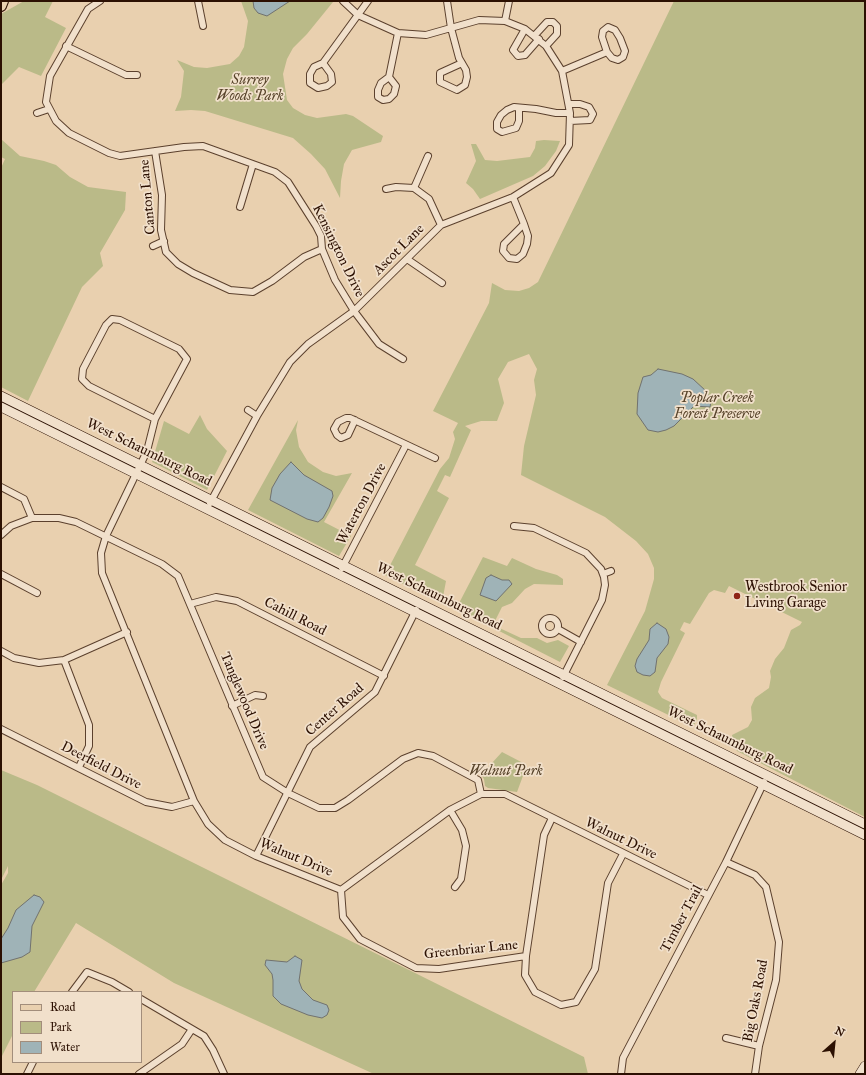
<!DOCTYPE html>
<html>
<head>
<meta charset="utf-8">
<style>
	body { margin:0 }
	#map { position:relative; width:866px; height:1075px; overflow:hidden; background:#e9d0af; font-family:"IM FELL Great Primer",serif }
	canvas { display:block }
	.frame { position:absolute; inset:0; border:2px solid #2c1002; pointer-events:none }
	.legend { position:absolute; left:12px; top:991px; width:130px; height:72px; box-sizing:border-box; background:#f1e0cb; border:1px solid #a28d7b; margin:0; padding:5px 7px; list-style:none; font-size:12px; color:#2c1002 }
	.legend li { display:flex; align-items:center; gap:8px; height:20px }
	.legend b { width:20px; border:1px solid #a28d7b }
	.north { position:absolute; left:814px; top:1023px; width:40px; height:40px; -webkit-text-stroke:3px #f1e0cb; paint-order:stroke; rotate:27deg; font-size:11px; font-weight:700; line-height:16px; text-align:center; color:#2c1002 }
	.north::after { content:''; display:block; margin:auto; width:14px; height:18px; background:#2c1002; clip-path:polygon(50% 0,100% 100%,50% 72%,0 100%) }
</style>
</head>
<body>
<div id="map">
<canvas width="866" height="1075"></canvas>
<div class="frame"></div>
<ul class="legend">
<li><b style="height:5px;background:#e9d0af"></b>Road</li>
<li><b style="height:11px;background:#baba88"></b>Park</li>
<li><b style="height:11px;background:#9fb3b7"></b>Water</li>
</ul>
<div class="north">N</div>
</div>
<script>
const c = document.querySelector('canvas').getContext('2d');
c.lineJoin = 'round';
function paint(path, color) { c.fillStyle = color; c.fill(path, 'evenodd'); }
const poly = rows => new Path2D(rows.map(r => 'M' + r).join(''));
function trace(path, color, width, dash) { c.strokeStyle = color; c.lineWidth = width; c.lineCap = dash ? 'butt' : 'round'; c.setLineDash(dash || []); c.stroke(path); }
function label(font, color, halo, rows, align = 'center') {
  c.font = font + ' "IM FELL Great Primer",serif'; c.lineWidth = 3.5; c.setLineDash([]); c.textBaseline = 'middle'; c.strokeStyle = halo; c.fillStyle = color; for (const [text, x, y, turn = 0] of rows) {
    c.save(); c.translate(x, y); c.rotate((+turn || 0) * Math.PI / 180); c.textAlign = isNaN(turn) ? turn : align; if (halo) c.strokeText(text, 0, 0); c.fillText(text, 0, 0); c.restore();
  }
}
paint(poly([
	[24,1,53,1,45,17,66,28,41,76,19,67,1,85,1,14],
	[241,1,333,2,307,34,293,48,287,59,283,74,287,100,293,108,305,115,317,118,346,114,353,116,383,136,381,142,352,150,344,164,341,181,340,198,325,169,311,154,293,138,205,111,191,110,175,111,181,97,184,71,177,60,194,67,207,68,230,64,239,56,244,47,248,21],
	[674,1,865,1,865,817,737,751,733,743,732,735,748,727,752,720,751,707,755,698,769,688,771,677,770,671,775,659,784,648,791,630,800,625,802,622,729,586,725,593,714,590,709,593,690,624,684,622,680,630,685,633,661,682,658,692,662,698,697,715,697,720,693,727,607,685,645,611,654,579,654,568,648,554,636,541,605,517,521,475,524,446,536,395,534,380,537,369,529,354,508,362,498,379,504,403,497,421,481,421,465,426,471,430,450,477,445,475,437,491,449,498,415,565,446,581,443,597,439,602,385,575,440,469,449,458,455,439,453,432,458,423,433,411,489,303,492,283,505,290,519,291,529,288,538,282],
	[1,139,20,156,44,161,56,165,70,177,88,187,126,192,125,210,100,253,103,266,82,287,28,401,1,387,1,168,5,159,1,157],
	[544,140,560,141,556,151,545,166,533,176,480,199,473,189,466,183,476,161,471,144,476,144,485,160,497,161,530,157,535,148,536,141],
	[200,415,207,429,227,451,207,490,152,462,164,421,189,434],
	[298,420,296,430,299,447,308,462,323,472,336,476,352,473,324,522,351,536,339,556,248,510],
	[483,557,507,566,512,558,536,569,557,575,563,579,563,585,534,584,525,589,512,603,502,607,493,625,521,638,537,638,547,643,558,640,569,646,560,662,456,609],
	[502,752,527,765,517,792,488,788,485,786,484,779,481,775],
	[1,770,37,785,584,1057,588,1074,374,1074,174,983,76,923,34,992,13,992,13,1034,1,1058,1,885,8,873,8,866,1,880]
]), '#baba88');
const water = poly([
	[253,1,290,1,267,16,258,13,254,8,253,1],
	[658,369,682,374,693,379,706,391,711,401,710,407,694,406,674,426,666,430,658,432,648,430,637,414,638,393,643,377,651,375,658,369],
	[291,462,304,475,332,491,333,496,329,507,323,518,318,522,307,519,270,500,272,488,280,474,291,462],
	[491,575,502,580,509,580,512,584,496,601,480,595,486,578,491,575],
	[657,623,666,629,669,637,668,644,657,658,655,672,650,676,643,675,637,672,635,666,637,659,649,640,650,629,657,623],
	[34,895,40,897,44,902,32,926,30,952,22,957,1,963,1,939,8,928,16,910,34,895],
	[295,956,302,960,299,981,302,989,313,1000,327,1005,329,1010,327,1015,322,1018,308,1015,281,1004,273,996,273,980,272,974,265,965,266,960,287,962,295,956]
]);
paint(water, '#9fb3b7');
trace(water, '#71726f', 1);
const street = poly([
	[100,1,88,9,50,76,46,102,56,121,69,133,109,153,120,156,184,147,203,146,275,172,288,182,316,226,321,236,322,249,335,280,354,311,379,344,403,359],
	[198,1,203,26],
	[447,1,451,28,459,58,466,70,467,77,465,85,457,90,440,82,440,73,462,63],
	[505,21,509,1],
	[525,29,513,50,518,56,525,55,539,39],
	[535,35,547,22,553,22,557,26,557,34,546,46],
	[66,46,126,75,137,75],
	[323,63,331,74,332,82,327,86,318,88,310,83,310,74,314,67,323,63,368,1],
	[562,71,607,52,612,58,618,60,623,57,625,51,620,38,615,30,608,27,603,31,602,37,607,52],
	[389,77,396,86,394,94,389,99,383,100,378,97,378,90,381,83,389,77,398,33],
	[569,104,580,104,589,107,593,114,590,120,570,121],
	[519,108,519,121,516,128,502,132,497,129,497,122,501,115,507,110,514,107,536,109,556,113,570,113],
	[37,113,49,109],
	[155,151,162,195,161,230,166,252,178,264,193,273,230,290,253,292,272,281,304,257,322,249],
	[414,188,428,156],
	[386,189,396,187,414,188,429,199,441,225],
	[513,197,524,224,504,244,503,251,509,258,517,259,523,254,527,244,528,236,524,224],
	[240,207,253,164],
	[153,246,164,241],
	[407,259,442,283],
	[248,410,257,416],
	[155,419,89,386,82,379,83,369,106,325,112,319,120,320,179,349,187,359,155,419,147,451,106,536,101,553,102,573,194,801,208,824,225,840,256,856,341,890,450,810,481,794,505,794,708,895],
	[355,420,348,435,341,438,337,435,334,429,338,422,346,418,350,418,435,458],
	[1,487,24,499,32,518],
	[210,503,257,416,290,362,308,344,354,311,441,225,513,197,551,173,569,145,570,113,562,71,546,46,525,29,505,21,479,20,426,35,398,33,358,15,343,1],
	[514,526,534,528,586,553,601,569,604,577,605,585,602,600,563,677],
	[1,535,11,526,32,518,59,518,76,522,162,564,178,576,263,777,288,793,319,808,335,808,348,800,403,759,418,753,433,756,478,780,481,794],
	[342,568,406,445],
	[1,574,37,593],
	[603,574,611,571],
	[190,604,216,597,237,601,384,676],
	'542 626a8 8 0 1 1 16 0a8 8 0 1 1-16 0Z',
	[558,629,581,642],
	[1,651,14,658,39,663,64,660,127,632],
	[64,660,89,725,89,746,79,767],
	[232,706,255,695,263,696],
	[1,729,146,802,172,807,194,801],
	[450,810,462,830,466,846,461,879,455,887],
	[552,818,544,835,526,956,525,975,535,992,561,1005,576,1002,595,969,608,883,623,854],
	[256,856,310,747,375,692,416,610],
	[726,862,755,875,766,887,779,942,776,980,759,1046,755,1074],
	[341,890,343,917,360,939,416,968,439,969,526,956],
	[72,992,87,972,112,982,129,992],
	[141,999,204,1036,213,1050,224,1074],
	[726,1038,759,1046],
	[27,1074,33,1062],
	[139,1074,182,1044,192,1029],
	[621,1074,623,1058,726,862,764,782]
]);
const secondary = poly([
	[1,396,865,824],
	[1,407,865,835],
	[860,1074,865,1066]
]);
const primary = poly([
	[1,6,3,1]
]);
trace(street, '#5b402d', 8);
trace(secondary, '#2c1002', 10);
trace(primary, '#2c1002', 12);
trace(street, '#f1e0cb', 6);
trace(secondary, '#f1e0cb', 9);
trace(primary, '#e9d0af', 10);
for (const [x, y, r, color] of [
	[737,596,4,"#8f2418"]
]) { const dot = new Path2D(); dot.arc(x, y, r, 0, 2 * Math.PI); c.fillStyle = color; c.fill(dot); trace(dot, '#f1e0cb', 1.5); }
label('italic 14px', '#57432a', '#f1e0cb', [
	["Surrey",250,81],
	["Woods Park",250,97],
	["Poplar Creek",717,399],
	["Forest Preserve",717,415],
	["Walnut Park",506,772]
]);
label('14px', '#2c1002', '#f1e0cb', [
	["Canton Lane",148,197,-95],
	["Ascot Lane",399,250,-45],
	["Kensington Drive",338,251,64],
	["West Schaumburg Road",149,453,26],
	["Waterton Drive",362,504,-62],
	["West Schaumburg Road",439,597,26],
	["Cahill Road",295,617,27],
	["Tanglewood Drive",244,701,67],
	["Center Road",335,710,-41],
	["West Schaumburg Road",730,741,26],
	["Deerfield Drive",101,766,27],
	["Walnut Drive",621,839,26],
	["Walnut Drive",296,858,23],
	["Timber Trail",682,919,-62],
	["Greenbriar Lane",471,950,-6],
	["Big Oaks Road",756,1001,-79]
]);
label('14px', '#2c1002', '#f1e0cb', [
	["Westbrook Senior",745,588],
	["Living Garage",745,604]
], 'left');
</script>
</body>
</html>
